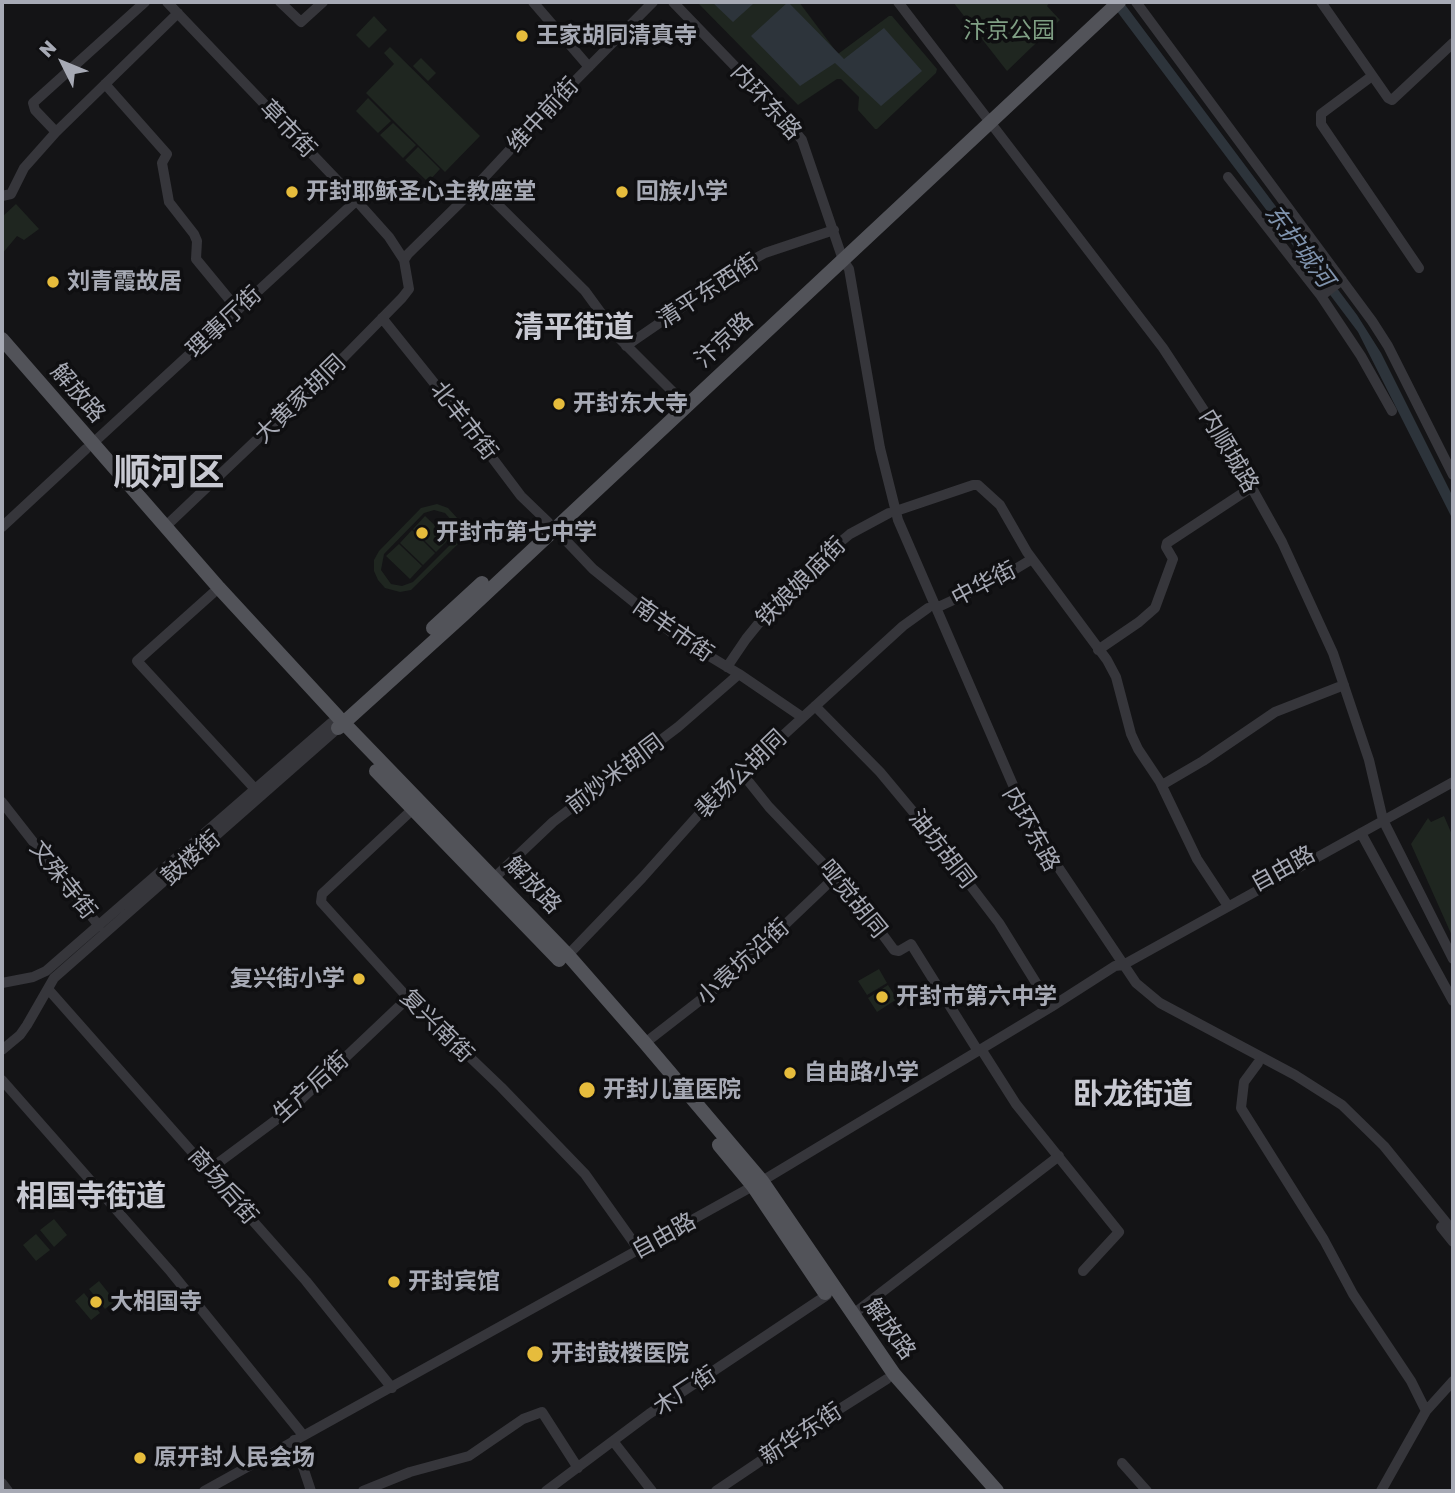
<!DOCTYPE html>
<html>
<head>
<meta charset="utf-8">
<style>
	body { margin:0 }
	#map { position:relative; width:1455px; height:1493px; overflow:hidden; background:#141416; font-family:"Golos Text",sans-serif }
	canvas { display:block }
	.frame { position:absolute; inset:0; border:4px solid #a7aab5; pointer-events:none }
	.north { position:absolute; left:28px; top:28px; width:70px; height:70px; -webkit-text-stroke:5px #0f0f11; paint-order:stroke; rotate:313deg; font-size:19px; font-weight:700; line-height:28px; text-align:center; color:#a7aab5 }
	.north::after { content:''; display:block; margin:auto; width:24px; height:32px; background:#a7aab5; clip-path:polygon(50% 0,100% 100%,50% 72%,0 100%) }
</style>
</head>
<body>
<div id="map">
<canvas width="1455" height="1493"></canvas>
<div class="frame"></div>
<div class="north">N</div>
</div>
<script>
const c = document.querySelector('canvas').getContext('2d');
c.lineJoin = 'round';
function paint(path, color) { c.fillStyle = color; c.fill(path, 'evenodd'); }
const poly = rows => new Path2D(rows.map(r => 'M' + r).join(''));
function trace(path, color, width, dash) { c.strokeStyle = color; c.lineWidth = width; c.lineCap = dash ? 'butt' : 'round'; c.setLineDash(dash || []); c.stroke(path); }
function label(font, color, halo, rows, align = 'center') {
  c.font = font + ' "Golos Text","Noto Sans SC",sans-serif'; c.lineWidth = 7; c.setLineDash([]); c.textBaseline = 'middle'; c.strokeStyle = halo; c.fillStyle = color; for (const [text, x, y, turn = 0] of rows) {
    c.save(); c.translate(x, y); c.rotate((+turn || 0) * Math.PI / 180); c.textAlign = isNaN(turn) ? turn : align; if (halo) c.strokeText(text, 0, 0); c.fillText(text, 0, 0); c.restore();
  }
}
paint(poly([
	[697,2,799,2,838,54,889,16,892,16,937,69,936,73,877,129,875,129,858,110,859,97,841,79,837,79,798,105],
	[953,2,1050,2,1047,6,1060,20,1007,71],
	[374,16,387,30,369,48,356,35],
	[390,47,480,136,445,172,366,93,394,64,384,53],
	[421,58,436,73,428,81,413,66],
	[368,98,391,121,378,133,356,111],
	[393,123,416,145,403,158,380,135],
	[418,147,440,169,428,182,405,160],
	[16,204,39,229,24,240,17,236,2,254,2,217],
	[437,504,448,508,458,519,461,529,458,544,411,590,400,592,385,588,378,580,374,571,374,560,379,551,421,508],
	[434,510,445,513,452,521,455,531,453,542,413,582,402,586,391,584,381,570,384,554,424,513],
	[425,516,449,539,436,552,413,529],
	[412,530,435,553,423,565,400,543],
	[399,544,422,566,410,579,386,556],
	[1444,816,1453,837,1453,938,1411,844,1428,818,1431,822],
	[879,969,887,983,867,995,858,981],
	[888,985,897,999,877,1012,868,998],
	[54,1219,67,1235,54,1247,40,1230],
	[36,1234,50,1250,36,1261,23,1245],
	[99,1281,115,1301,105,1309,89,1289],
	[84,1293,100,1313,91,1320,75,1301]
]), '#1f2620');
paint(poly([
	[712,2,752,2,753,4,733,22],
	[788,2,844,59,884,28,922,71,881,106,835,63,800,86,751,36],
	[1110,2,1123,2,1357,315,1381,353,1453,497,1453,520,1358,332]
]), '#2d343b');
trace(poly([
	[167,2,355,199,389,237,404,260],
	[280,2,301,22,323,2],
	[533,2,589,67],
	[673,2,779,112,802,140,843,260,849,269,880,448,898,520,1026,815,1036,834,1136,983,1160,1003,1295,1075,1342,1105,1384,1146,1453,1231],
	[898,2,1163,348,1234,456,1282,542,1333,653,1369,760,1383,820,1453,959],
	[1136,2,1372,321,1388,346,1453,475],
	[1321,2,1388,98,1392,100,1453,43],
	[1372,76,1321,114,1321,124,1419,268],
	[105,84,167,154,162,163,169,202,194,234,197,241,196,259,238,310],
	[56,132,35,110,33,103,145,2],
	[1228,177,1321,296,1361,356,1392,411],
	[478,185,585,291,620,339,681,400],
	[2,196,11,194,24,168,56,132,178,13],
	[404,260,408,254,465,198,561,95,653,2],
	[1321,296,1342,280],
	[382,318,463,419,521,496,548,522],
	[626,346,747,263,765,253,834,230],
	[92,444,357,200],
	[896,511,973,485,978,485,1000,505,1027,552,1107,660,1116,677,1131,734,1138,749,1160,782,1197,859,1228,906],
	[166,526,344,357,402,298,409,289,404,260],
	[2,527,86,449],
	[555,529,593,569,676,636,739,674,802,717],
	[213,593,137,661,256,790],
	[936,608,999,579,1032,559],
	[1098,650,1139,622,1155,608,1173,559,1166,547,1167,543,1252,487],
	[727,667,746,639,763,618,827,553,850,534,889,513],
	[815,706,880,772,925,826,999,923,1051,1007],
	[741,772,769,807,855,897,894,950,899,951,911,944,978,1051],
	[1162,785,1203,761,1275,712,1344,685],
	[2,802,99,926],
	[413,809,322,894,321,902,408,998,501,1087,585,1174,639,1250],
	[1361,833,1453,1001],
	[494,878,553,822,678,727,739,674],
	[568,955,642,878,709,803,903,626,928,608],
	[2,983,33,977,46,971,331,723],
	[48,989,306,1281,392,1388],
	[645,1043,730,977,836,876],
	[981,1049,1016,1104,1119,1232,1083,1271],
	[2,1050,20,1035,27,1025,54,978,337,729],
	[1258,1063,1244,1082,1241,1108,1324,1240,1353,1294,1411,1381,1426,1411],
	[2,1080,171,1272,303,1435],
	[210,1169,292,1108,408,998],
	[1441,1227,1453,1242],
	[852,1315,1059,1156],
	[294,1440,311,1491],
	[613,1441,652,1491],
	[1122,1463,1147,1491],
	[2,1483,8,1491],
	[204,1491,762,1181,1051,1007,1115,966,1123,965,1453,782],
	[363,1491,410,1472,469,1456,523,1419,542,1412,578,1468],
	[546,1491,649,1414,827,1295],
	[716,1491,808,1429,887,1379],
	[1381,1491,1426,1411,1453,1381]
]), '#36363b', 10);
trace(poly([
	[2,339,219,588,338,717,568,955,645,1043,762,1181,894,1374,997,1491],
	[433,628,482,583],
	[338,728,463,615,1119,2],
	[376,771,559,960],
	[719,1145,753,1186,825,1293]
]), '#525359', 14);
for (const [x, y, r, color] of [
	[522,36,7,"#e6bc3c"],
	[292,192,7,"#e6bc3c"],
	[622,192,7,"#e6bc3c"],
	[53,282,7,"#e6bc3c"],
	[559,404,7,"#e6bc3c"],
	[422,533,7,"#e6bc3c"],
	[359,979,7,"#e6bc3c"],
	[882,997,7,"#e6bc3c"],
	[790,1073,7,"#e6bc3c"],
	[587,1090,9,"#e6bc3c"],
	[394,1282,7,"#e6bc3c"],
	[96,1302,7,"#e6bc3c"],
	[535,1354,9,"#e6bc3c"],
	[140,1458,7,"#e6bc3c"]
]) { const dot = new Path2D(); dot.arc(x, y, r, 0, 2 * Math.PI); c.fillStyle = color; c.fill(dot); trace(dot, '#0f0f11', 2.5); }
label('23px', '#7f9f84', '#0f0f11', [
	["汴京公园",1009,31]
]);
label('bold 23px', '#a7aab5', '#0f0f11', [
	["王家胡同清真寺",536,36],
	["开封耶稣圣心主教座堂",306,192],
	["回族小学",636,192],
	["刘青霞故居",67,282],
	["开封东大寺",573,404],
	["开封市第七中学",436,533],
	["复兴街小学",345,979,"right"],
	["开封市第六中学",896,997],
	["自由路小学",804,1073],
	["开封儿童医院",603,1090],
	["开封宾馆",408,1282],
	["大相国寺",110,1302],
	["开封鼓楼医院",551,1354],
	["原开封人民会场",154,1458]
], 'left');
label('23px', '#a7aab5', '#0f0f11', [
	["内环东路",766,102,48],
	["维中前街",543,115,-47],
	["草市街",288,129,46],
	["清平东西街",708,291,-33],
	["理事厅街",224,322,-43],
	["汴京路",724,340,-43],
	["解放路",78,393,49],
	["大黄家胡同",300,399,-44],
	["北羊市街",464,421,52],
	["内顺城路",1229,451,59],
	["铁娘娘庙街",801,582,-45],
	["中华街",984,584,-27],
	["南羊市街",673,630,35],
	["前炒米胡同",615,774,-37],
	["裴场公胡同",741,774,-44],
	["内环东路",1031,829,61],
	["油坊胡同",942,849,52],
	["鼓楼街",191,858,-41],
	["自由路",1283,869,-29],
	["文殊寺街",63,880,52],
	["解放路",533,885,46],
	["哑觉胡同",853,899,51],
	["小袁坑沿街",743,962,-42],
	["复兴南街",437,1026,45],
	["生产后街",311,1087,-42],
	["商场后街",223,1186,49],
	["自由路",664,1236,-29],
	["解放路",890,1329,54],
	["木厂街",685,1391,-33],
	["新华东街",801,1434,-33]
]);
label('italic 24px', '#8094ae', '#0f0f11', [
	["东护城河",1299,246,53]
]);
label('bold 30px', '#c8c9d2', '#0f0f11', [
	["清平街道",574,327],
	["卧龙街道",1133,1094],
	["相国寺街道",91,1196]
]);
label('bold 37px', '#c8c9d2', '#0f0f11', [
	["顺河区",169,473]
]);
</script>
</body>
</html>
